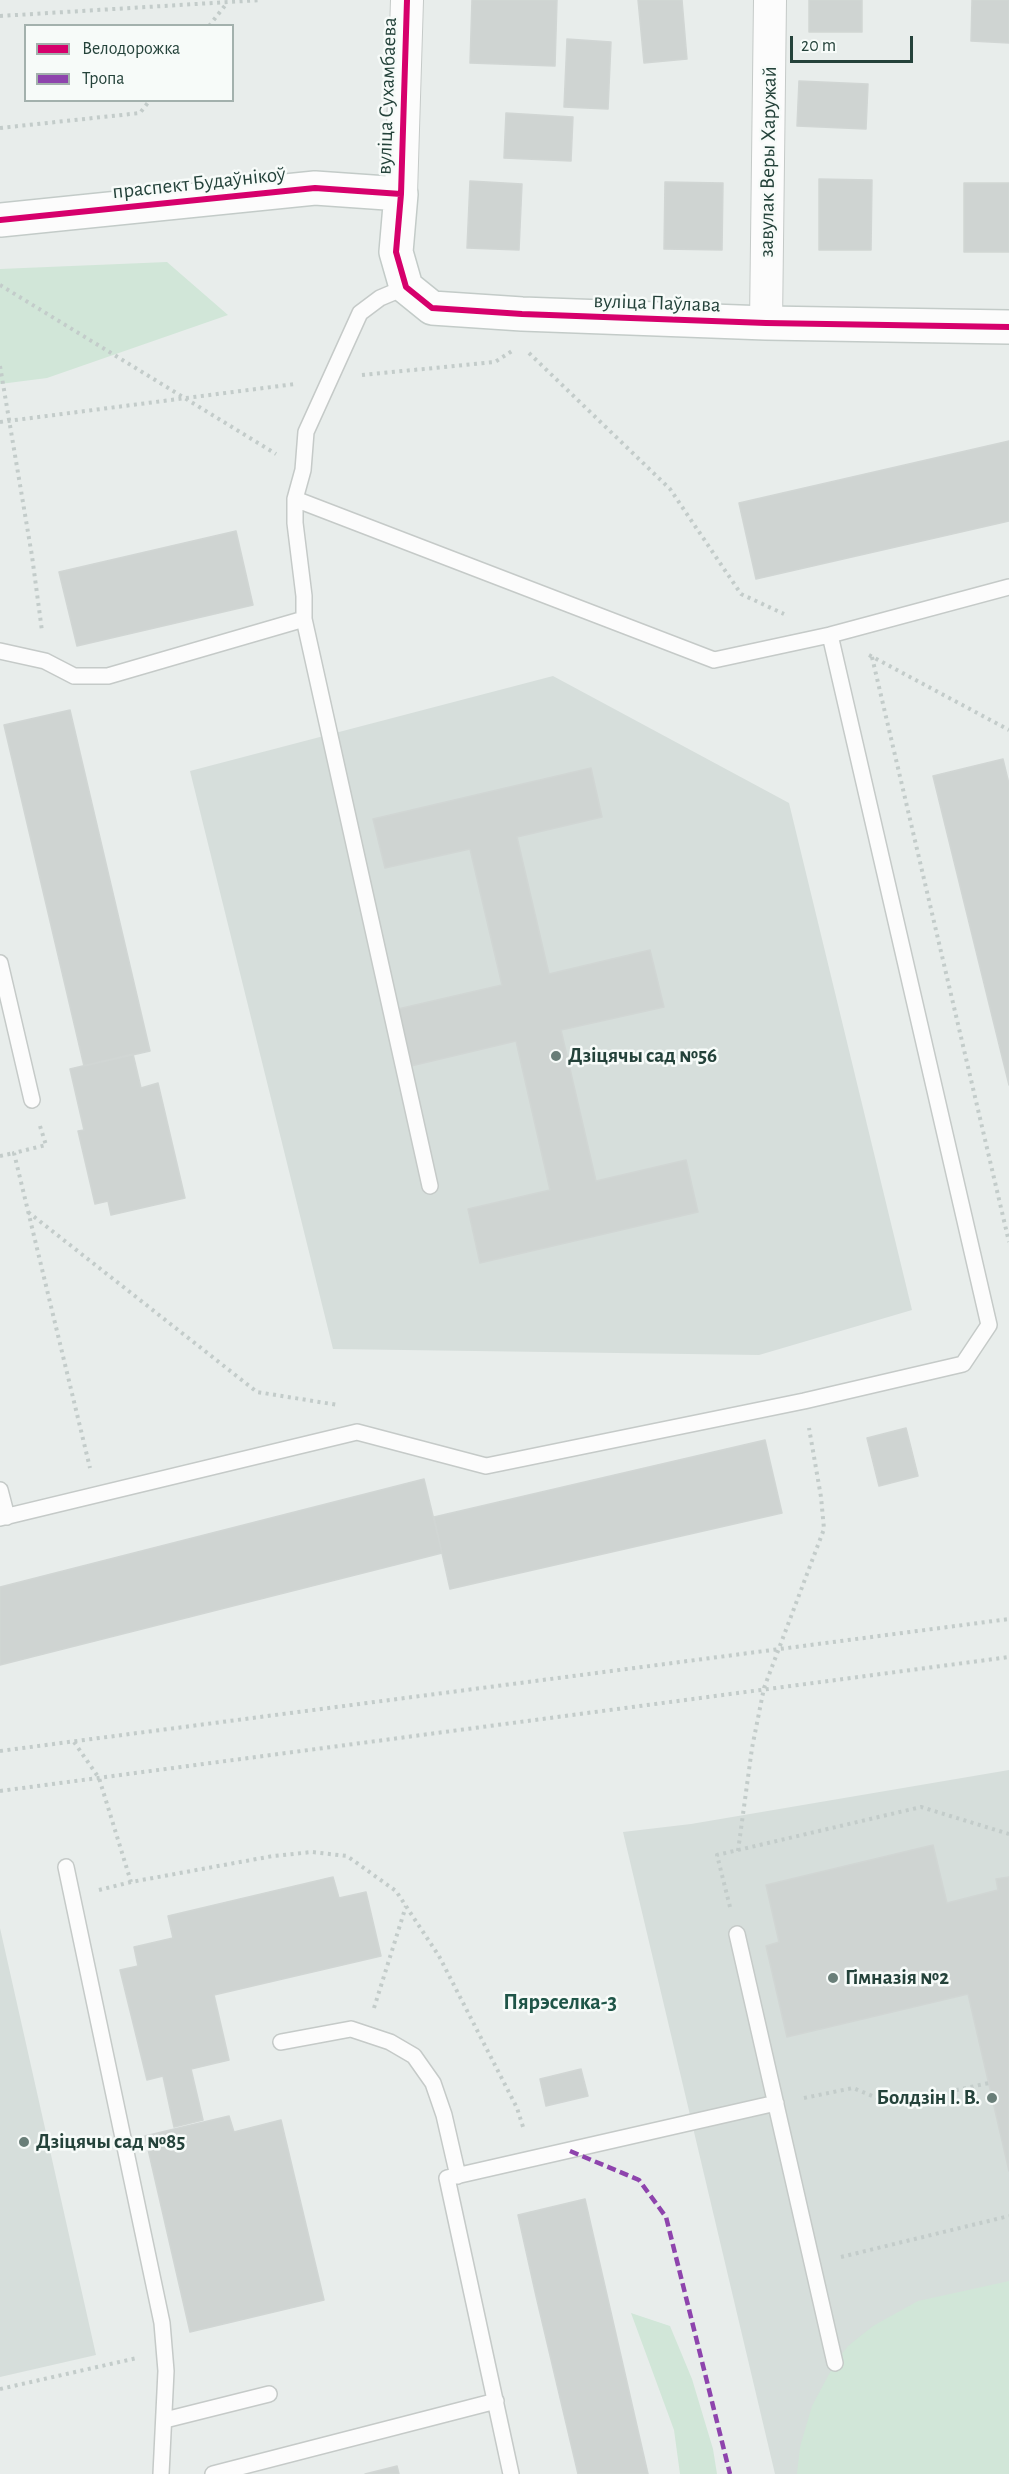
<!DOCTYPE html>
<html>
<head>
<meta charset="utf-8">
<style>
	body { margin:0 }
	#map { position:relative; width:1009px; height:2474px; overflow:hidden; background:#e8edeb; font-family:"Alegreya Sans",sans-serif }
	canvas { display:block }
	.legend { position:absolute; left:24px; top:24px; width:210px; height:78px; box-sizing:border-box; background:#f7fbf9; border:2px solid #a3b1ad; margin:0; padding:8px 10px; list-style:none; font-size:18px; color:#24423a }
	.legend li { display:flex; align-items:center; gap:12px; height:30px }
	.legend b { width:30px; border:2px solid #a3b1ad }
	.scale { position:absolute; left:790px; top:36px; width:123px; height:27px; box-sizing:border-box; border:3px solid #24423a; border-top:0; padding-left:8px; font-size:18px; line-height:21px; white-space:nowrap; color:#24423a; -webkit-text-stroke:4px #f7fbf9; paint-order:stroke }
</style>
</head>
<body>
<div id="map">
<canvas width="1009" height="2474"></canvas>
<ul class="legend">
<li><b style="height:8px;background:#d6006c"></b>Велодорожка</li>
<li><b style="height:8px;background:#8e44ad"></b>Тропа</li>
</ul>
<div class="scale">20 m</div>
</div>
<script>
const c = document.querySelector('canvas').getContext('2d');
c.lineJoin = 'round';
function paint(path, color) { c.fillStyle = color; c.fill(path, 'evenodd'); }
const poly = rows => new Path2D(rows.map(r => 'M' + r).join(''));
function trace(path, color, width, dash) { c.strokeStyle = color; c.lineWidth = width; c.lineCap = dash ? 'butt' : 'round'; c.setLineDash(dash || []); c.stroke(path); }
function label(font, color, halo, rows, align = 'center') {
  c.font = font + ' "Alegreya Sans",sans-serif'; c.lineWidth = 5; c.setLineDash([]); c.textBaseline = 'middle'; c.strokeStyle = halo; c.fillStyle = color; for (const [text, x, y, turn = 0] of rows) {
    c.save(); c.translate(x, y); c.rotate((+turn || 0) * Math.PI / 180); c.textAlign = isNaN(turn) ? turn : align; if (halo) c.strokeText(text, 0, 0); c.fillText(text, 0, 0); c.restore();
  }
}
paint(poly([
	[553,676,789,803,912,1310,759,1355,333,1349,190,771],
	[1009,1770,1009,2474,775,2474,623,1832,691,1824],
	[0,1928,96,2355,0,2377]
]), '#d6dedb');
paint(poly([
	[167,262,228,315,47,378,0,384,0,269],
	[1009,2281,1009,2474,797,2474,800,2447,812,2406,835,2363,848,2346,873,2326,918,2301],
	[631,2313,670,2326,692,2379,713,2449,717,2474,680,2474,674,2430]
]), '#d1e6d8');
const building = poly([
	[472,0,557,0,555,66,470,63,472,0],
	[638,0,682,0,687,59,644,63,638,0],
	[809,0,862,0,862,32,809,32,809,0],
	[972,0,1009,0,1009,43,971,41,972,0],
	[567,39,611,42,608,109,564,107,567,39],
	[799,81,868,84,866,129,797,126,799,81],
	[506,113,573,117,571,161,504,158,506,113],
	[819,179,872,180,871,250,819,250,819,179],
	[470,181,522,184,519,250,467,248,470,181],
	[665,182,723,183,722,250,664,249,665,182],
	[964,183,1009,183,1009,252,964,252,964,183],
	[1009,441,1009,521,756,579,739,503,1009,441],
	[236,531,253,605,77,646,59,572,236,531],
	[70,710,150,1051,84,1066,4,725,70,710],
	[1003,759,1009,784,1009,1085,933,776,1003,759],
	[591,768,602,817,517,837,549,974,650,950,664,1007,561,1030,596,1181,686,1160,698,1212,480,1263,468,1209,550,1190,516,1041,411,1066,398,1009,502,985,470,849,385,868,373,819,591,768],
	[133,1054,141,1088,158,1083,185,1198,111,1215,108,1201,95,1204,78,1131,84,1130,70,1069,133,1054],
	[906,1428,918,1476,879,1486,867,1438,906,1428],
	[765,1440,782,1513,450,1589,434,1517,765,1440],
	[424,1479,442,1553,0,1665,0,1587,424,1479],
	[933,1845,947,1903,998,1890,996,1879,1009,1877,1009,2171,968,1994,787,2037,766,1946,779,1942,766,1885,933,1845],
	[333,1877,339,1898,366,1892,381,1956,214,1995,229,2060,191,2069,203,2120,174,2127,163,2076,147,2080,120,1970,138,1966,134,1947,173,1938,168,1916,333,1877],
	[581,2069,588,2096,546,2106,540,2079,581,2069],
	[229,2116,234,2132,281,2120,324,2300,190,2332,145,2136,229,2116],
	[585,2199,648,2474,578,2474,536,2296,518,2215,585,2199],
	[397,2466,399,2474,365,2474,397,2466]
]);
paint(building, '#cfd4d2');
trace(building, '#d1d6d4', 1.5);
const lane = poly([
	[406,287,380,298,360,313,306,432,303,470,295,499,295,523,304,596,304,619,430,1186],
	[295,499,714,660,830,635,1009,587],
	[0,651,45,661,74,676,108,676,304,619],
	[0,963,32,1100],
	[0,1490,7,1517],
	[0,1518,357,1432,486,1466,804,1401,963,1364,989,1325,830,635],
	[66,1867,162,2323,166,2371,161,2474],
	[737,1934,835,2363],
	[281,2042,351,2029,390,2042,414,2056,433,2083,444,2115,458,2176],
	[165,2420,269,2394],
	[213,2474,496,2401],
	[511,2474,447,2178,776,2103]
]);
const street = poly([
	[401,194,407,0],
	[766,323,770,0]
]);
const secondary = poly([
	[0,220,315,188,401,194,396,252,406,287,432,308,522,314,766,323,1009,327]
]);
trace(lane, '#c5cac8', 18);
trace(street, '#c5cac8', 34);
trace(secondary, '#c3cbc8', 36);
trace(poly([
	[0,16,261,0],
	[209,26,227,3],
	[0,128,140,113,150,100],
	[0,285,276,454],
	[529,353,670,489,741,594,784,614],
	[0,366,32,556,42,631],
	[362,375,495,362,512,351],
	[0,422,295,384],
	[869,655,1009,730],
	[872,657,1009,1242],
	[40,1126,46,1145,14,1153,90,1468],
	[0,1156,14,1153],
	[28,1212,257,1392,338,1405],
	[74,1742,99,1778,131,1882],
	[0,1751,1009,1619],
	[0,1791,1009,1657],
	[738,1851,752,1748,764,1688,824,1529,821,1497,809,1428],
	[99,1890,131,1882,273,1856,312,1852,347,1856,396,1891,439,1956,517,2108,524,2130],
	[730,1907,717,1855,921,1807,1009,1834],
	[374,2008,406,1906],
	[804,2098,853,2088,892,2104,989,2083],
	[841,2257,1009,2216],
	[0,2389,137,2358]
]), '#c3ccca', 4, [3, 4.5]);
trace(lane, '#fcfcfc', 15);
trace(street, '#fcfcfc', 32);
trace(secondary, '#fcfcfc', 33);
trace(poly([
	[570,2151,639,2180,666,2217,730,2474]
]), '#8e44ad', 4.5, [9, 4.5]);
trace(poly([
	[407,0,401,194,396,252,406,287,432,308,522,314,766,323,1009,327],
	[0,220,315,188,401,194]
]), '#d6006c', 6);
for (const [x, y, r, color] of [
	[556,1056,6,"#697e78"],
	[833,1978,6,"#697e78"],
	[992,2098,6,"#697e78"],
	[24,2142,6,"#697e78"]
]) { const dot = new Path2D(); dot.arc(x, y, r, 0, 2 * Math.PI); c.fillStyle = color; c.fill(dot); trace(dot, '#f7fbf9', 2); }
label('21px', '#24423a', '#f7fbf9', [
	["вуліца Сухамбаева",387,96,-88],
	["завулак Веры Харужай",768,162,-89],
	["праспект Будаўнікоў",199,183,-6],
	["вуліца Паўлава",657,303,2]
]);
label('bold 21px', '#24423a', '#f7fbf9', [
	["Дзіцячы сад №56",568,1056],
	["Гімназія №2",845,1978],
	["Болдзін І. В.",980,2098,"right"],
	["Дзіцячы сад №85",36,2142]
], 'left');
label('bold 22px', '#1f5548', '#f7fbf9', [
	["Пярэселка-3",560,2002]
]);
</script>
</body>
</html>
